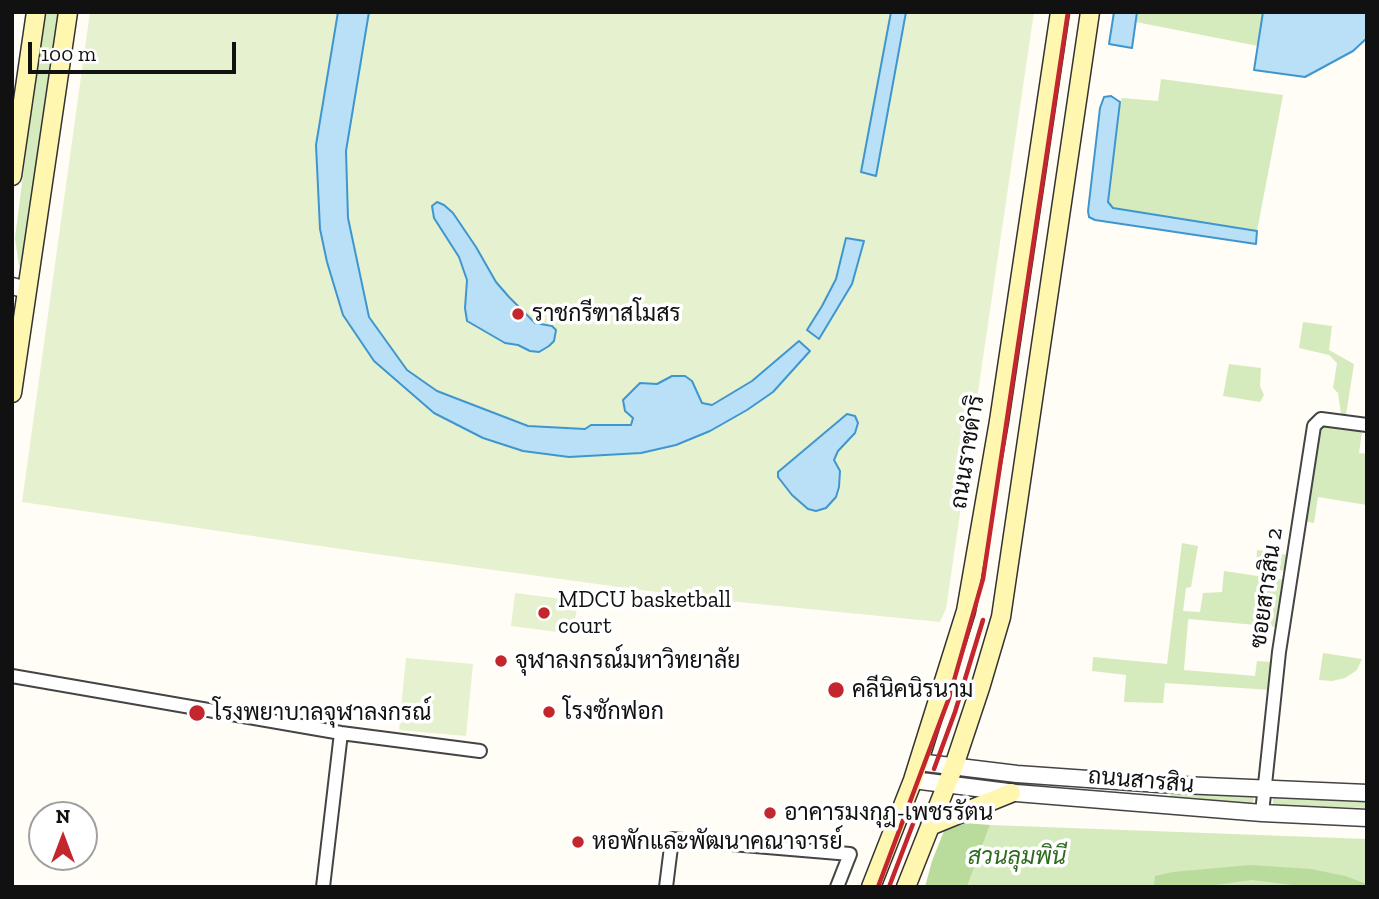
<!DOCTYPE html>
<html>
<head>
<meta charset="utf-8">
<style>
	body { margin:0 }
	#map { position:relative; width:1379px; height:899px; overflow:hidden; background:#fffdf5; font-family:"Zilla Slab",serif }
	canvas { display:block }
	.frame { position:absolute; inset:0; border:14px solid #111; pointer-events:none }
	.north { position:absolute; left:28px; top:801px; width:70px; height:70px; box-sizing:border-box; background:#fff; border:2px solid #a0a0a0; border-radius:50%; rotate:0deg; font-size:19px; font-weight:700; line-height:28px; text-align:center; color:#111 }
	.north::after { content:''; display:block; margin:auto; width:24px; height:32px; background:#c4262e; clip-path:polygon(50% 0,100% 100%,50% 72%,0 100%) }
	.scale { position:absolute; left:28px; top:42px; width:208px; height:32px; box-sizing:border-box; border:4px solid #111; border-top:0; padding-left:9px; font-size:21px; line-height:24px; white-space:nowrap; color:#111; -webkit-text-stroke:5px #fff; paint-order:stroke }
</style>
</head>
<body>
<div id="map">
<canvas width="1379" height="899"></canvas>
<div class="frame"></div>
<div class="north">N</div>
<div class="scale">100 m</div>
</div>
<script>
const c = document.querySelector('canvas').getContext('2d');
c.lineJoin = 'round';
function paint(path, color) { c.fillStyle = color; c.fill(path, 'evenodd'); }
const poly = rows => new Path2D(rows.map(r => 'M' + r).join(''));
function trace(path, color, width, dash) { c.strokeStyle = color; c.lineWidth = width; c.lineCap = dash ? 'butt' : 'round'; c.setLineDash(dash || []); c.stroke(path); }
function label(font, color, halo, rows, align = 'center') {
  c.font = font + ' "Zilla Slab",Sarabun,serif'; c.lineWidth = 7; c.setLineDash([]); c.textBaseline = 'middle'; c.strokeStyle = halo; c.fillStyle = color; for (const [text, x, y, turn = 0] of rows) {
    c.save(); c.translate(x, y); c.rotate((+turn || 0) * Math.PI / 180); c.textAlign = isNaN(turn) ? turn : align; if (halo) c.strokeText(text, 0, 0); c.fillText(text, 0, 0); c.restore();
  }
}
paint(poly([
	[44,12,59,12,59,15,22,266,19,266,15,238],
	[1137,12,1263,12,1258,46,1136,22],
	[1161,79,1283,95,1257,231,1113,208,1108,202,1120,102,1122,98,1158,101],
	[1303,322,1332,326,1329,350,1354,364,1346,415,1341,414,1338,393,1333,388,1337,363,1329,355,1299,348],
	[1229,364,1261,368,1260,386,1264,395,1260,402,1223,396],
	[1321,426,1362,431,1359,453,1367,454,1367,505,1318,497,1314,523,1303,521,1310,475,1315,472,1311,466,1317,431],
	[1182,543,1198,546,1191,587,1186,588,1183,611,1200,612,1203,593,1222,592,1224,571,1285,580,1278,627,1189,619,1188,621,1184,670,1255,676,1257,661,1273,662,1271,690,1165,683,1163,703,1124,702,1126,675,1092,671,1093,657,1167,664],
	[1257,550,1288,555,1286,571,1256,566],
	[1323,653,1362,659,1357,670,1345,678,1332,681,1319,680],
	[1170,791,1253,796,1254,800,1250,806,1174,801,1170,797],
	[1273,796,1367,799,1367,808,1273,805],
	[990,825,1367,839,1367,887,967,887]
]), '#d5ebbd');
paint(poly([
	[966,823,990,825,967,887,925,887,932,861,944,831],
	[1250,865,1311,869,1345,876,1367,884,1367,887,1310,887,1252,880,1201,887,1154,887,1155,876,1173,872]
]), '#b9dc9c');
paint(poly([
	[90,12,1034,12,946,609,940,622,708,599,368,553,22,502],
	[515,593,578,601,573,634,511,626],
	[406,658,473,664,466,736,399,730]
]), '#e6f2cf');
const water = poly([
	[338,12,369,12,346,151,348,218,369,317,407,370,437,391,528,426,585,429,591,425,631,425,633,418,625,411,623,400,640,383,657,384,672,376,685,376,692,381,702,403,712,405,752,381,799,341,810,351,773,392,747,410,710,431,676,445,641,453,569,457,523,451,483,438,434,413,374,361,343,315,327,262,320,229,316,145,338,12],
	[891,12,906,12,876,176,861,172,891,12],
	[1114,12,1137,12,1132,48,1109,44,1114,12],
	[1263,12,1367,12,1367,38,1353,51,1305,77,1254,70,1263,12],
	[1111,96,1120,102,1108,202,1113,208,1257,231,1256,244,1095,220,1089,217,1088,211,1100,108,1104,97,1111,96],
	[437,202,444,205,453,213,476,247,496,282,509,297,535,323,552,326,556,330,554,341,549,346,539,352,530,351,518,345,505,343,467,321,465,308,467,280,459,257,434,218,432,206,437,202],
	[846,238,864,241,852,284,819,339,807,330,822,306,836,279,846,238],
	[847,414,855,416,858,423,855,433,838,451,834,460,840,471,839,487,836,497,826,508,816,511,808,509,792,495,778,477,778,472,847,414]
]);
paint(water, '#b9e0f7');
trace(water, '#3f96cf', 2);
const minor = poly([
	[12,676,341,733,480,751],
	[1262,813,1279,652,1314,426,1321,419,1367,425],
	[323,887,341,733],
	[666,887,672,839,850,854,837,887]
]);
const tertiary = poly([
	[12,286,27,290],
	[918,762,1017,774,1159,784,1367,793],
	[913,780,1016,793,1262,813,1367,818]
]);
const secondary = poly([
	[12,176,36,12],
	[12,393,68,12],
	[930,826,1011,793],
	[871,887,913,780,966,611,999,421,1060,12],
	[906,887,954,766,980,688,1001,617,1090,12]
]);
trace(minor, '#444', 16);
trace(tertiary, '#444', 19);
trace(secondary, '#333', 21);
trace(minor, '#fff', 12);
trace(tertiary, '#fff', 16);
trace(secondary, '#fff6b0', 18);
trace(poly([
	[934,769,955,712,983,620],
	[878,887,949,698,983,579,1068,12],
	[889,887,919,808]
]), '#c4262e', 4.5);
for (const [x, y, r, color] of [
	[518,314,7,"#c4262e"],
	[544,613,7,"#c4262e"],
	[501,661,7,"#c4262e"],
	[836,690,9,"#c4262e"],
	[549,712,7,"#c4262e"],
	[197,713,9,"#c4262e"],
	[770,813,7,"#c4262e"],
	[578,842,7,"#c4262e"]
]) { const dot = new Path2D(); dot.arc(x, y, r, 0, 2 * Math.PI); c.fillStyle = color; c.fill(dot); trace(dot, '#fff', 2.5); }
label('23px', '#111', '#fff', [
	["ราชกรีฑาสโมสร",532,314],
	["MDCU basketball",558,600],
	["court",558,626],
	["จุฬาลงกรณ์มหาวิทยาลัย",515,661],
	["คลีนิคนิรนาม",852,690],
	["โรงซักฟอก",563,712],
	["โรงพยาบาลจุฬาลงกรณ์",213,713],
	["อาคารมงกุฎ-เพชรรัตน",784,813],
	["หอพักและพัฒนาคณาจารย์",592,842]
], 'left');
label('23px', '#111', '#fff', [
	["ถนนราชดำริ",968,452,-81],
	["ซอยสารสิน 2",1267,588,-82],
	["ถนนสารสิน",1141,781,5]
]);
label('italic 23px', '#2f6b1f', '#fff', [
	["สวนลุมพินี",1017,857]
]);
</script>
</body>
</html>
